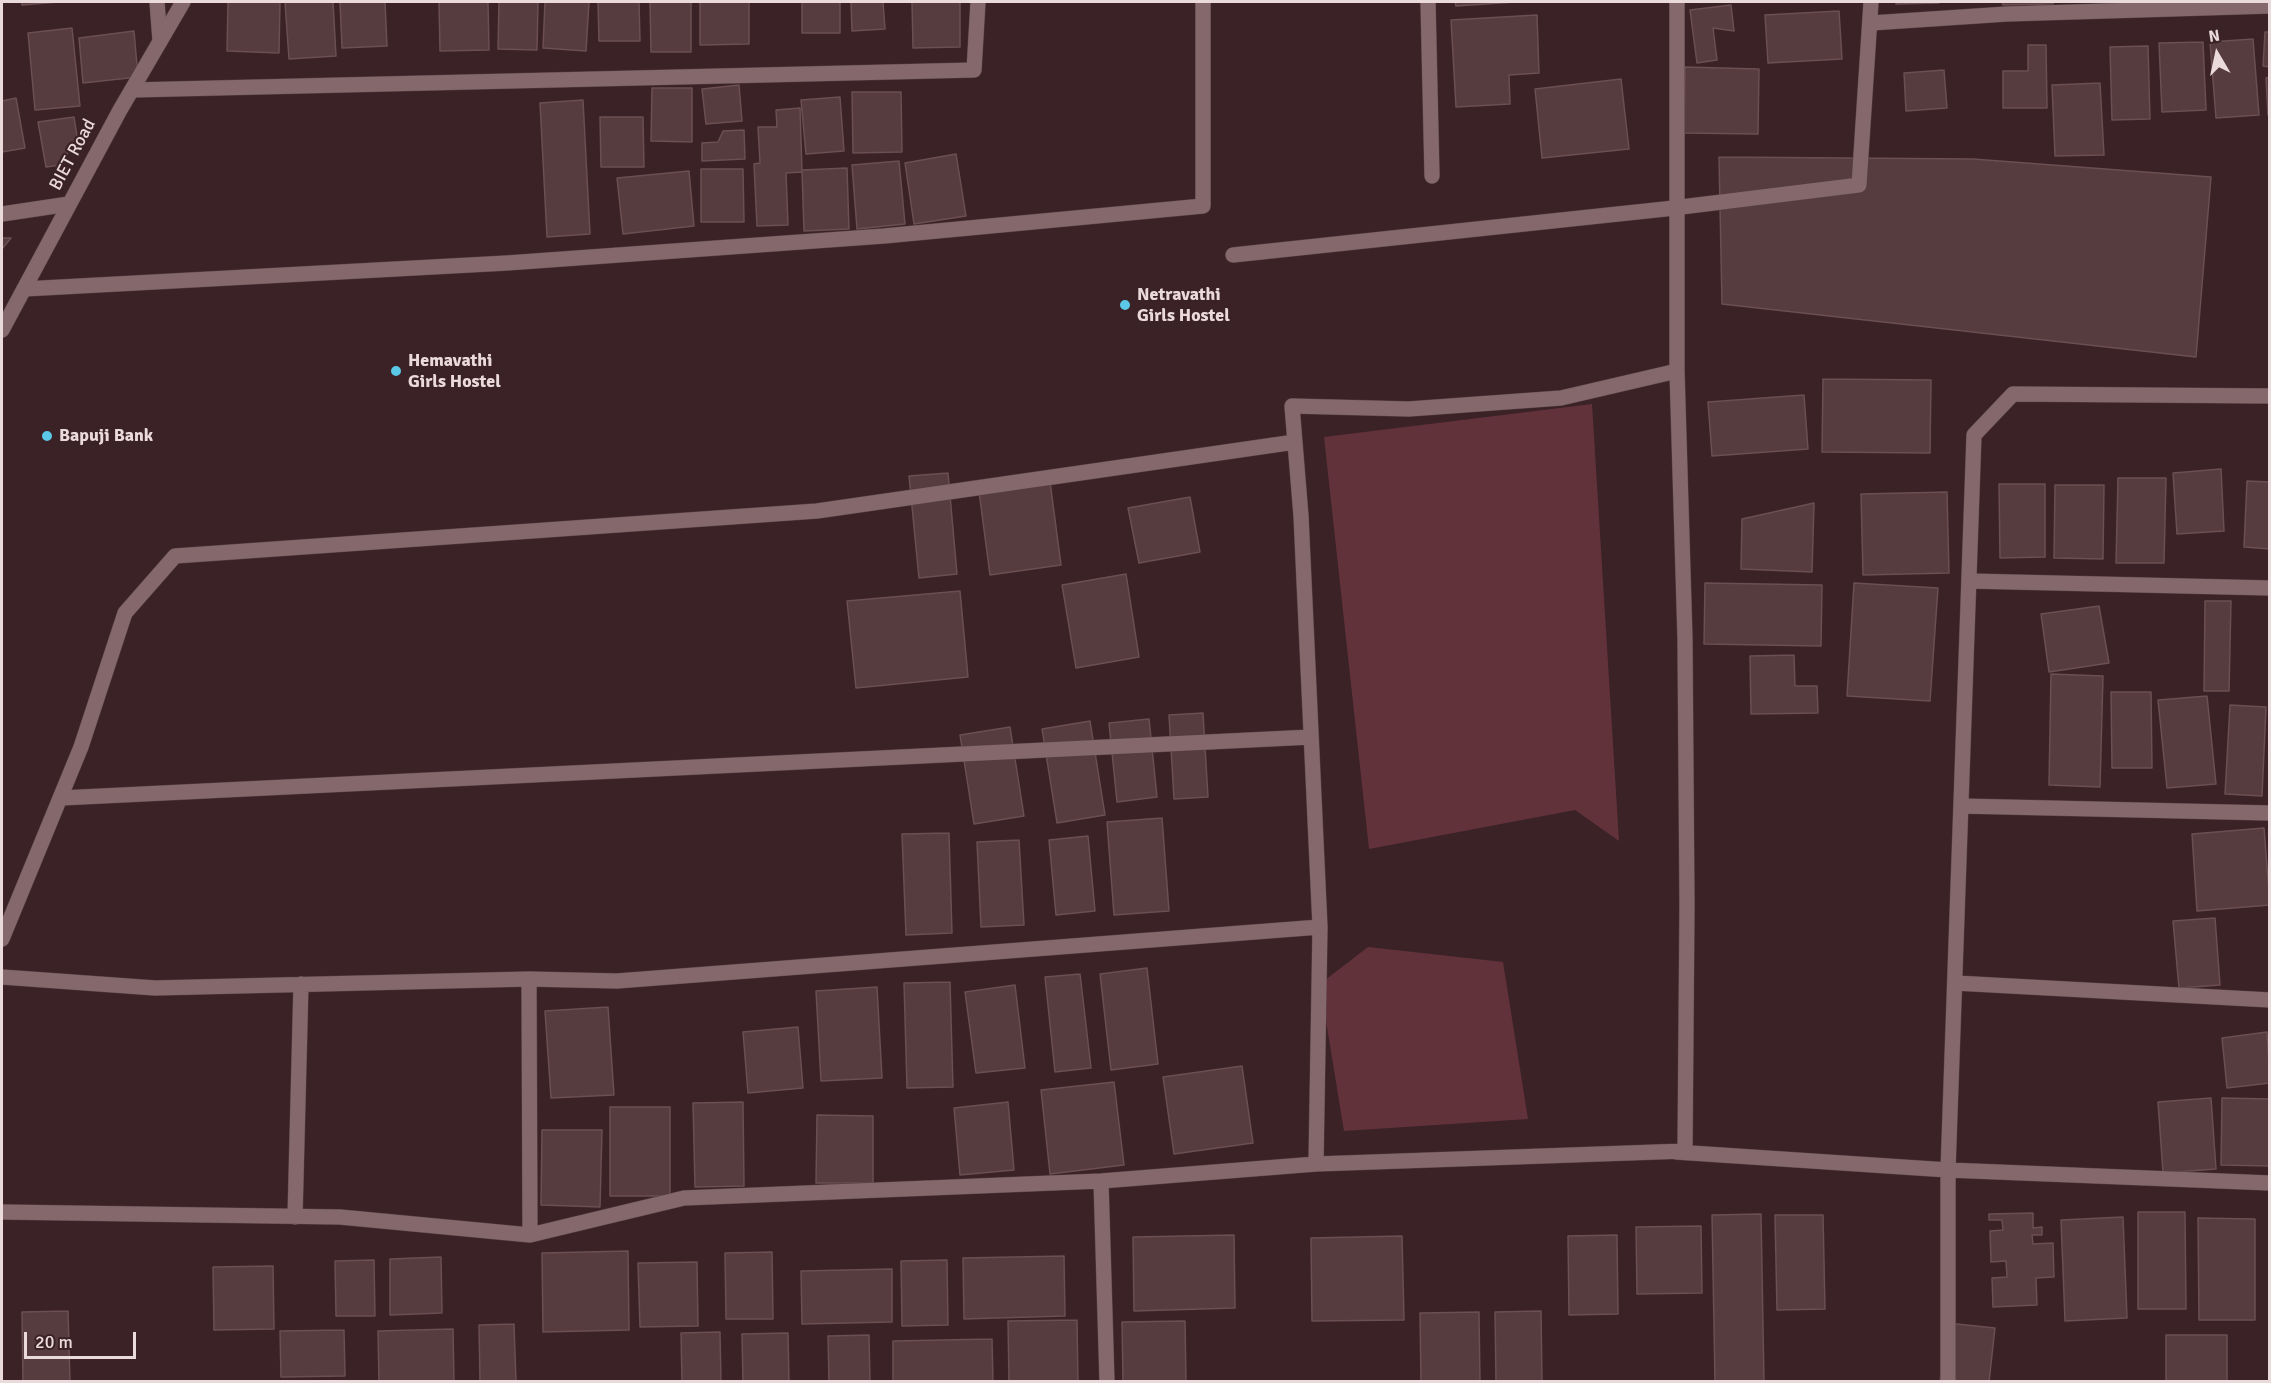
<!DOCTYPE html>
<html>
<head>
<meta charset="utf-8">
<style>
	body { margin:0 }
	#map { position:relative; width:2271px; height:1383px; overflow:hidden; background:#3a2226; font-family:Signika,sans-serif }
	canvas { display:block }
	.frame { position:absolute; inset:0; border:3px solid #ebdadc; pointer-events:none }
	.north { position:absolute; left:2187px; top:24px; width:60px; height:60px; -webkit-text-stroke:4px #3a2226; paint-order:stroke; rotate:351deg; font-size:16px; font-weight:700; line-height:24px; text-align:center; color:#ebdadc }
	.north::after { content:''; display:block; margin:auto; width:21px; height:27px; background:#ebdadc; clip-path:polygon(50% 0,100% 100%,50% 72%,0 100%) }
	.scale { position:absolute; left:24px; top:1332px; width:112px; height:27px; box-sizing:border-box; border:3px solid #ebdadc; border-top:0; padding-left:8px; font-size:18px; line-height:21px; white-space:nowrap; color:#ebdadc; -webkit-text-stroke:4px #3a2226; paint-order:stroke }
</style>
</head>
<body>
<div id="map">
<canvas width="2271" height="1383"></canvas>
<div class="frame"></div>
<div class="north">N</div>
<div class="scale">20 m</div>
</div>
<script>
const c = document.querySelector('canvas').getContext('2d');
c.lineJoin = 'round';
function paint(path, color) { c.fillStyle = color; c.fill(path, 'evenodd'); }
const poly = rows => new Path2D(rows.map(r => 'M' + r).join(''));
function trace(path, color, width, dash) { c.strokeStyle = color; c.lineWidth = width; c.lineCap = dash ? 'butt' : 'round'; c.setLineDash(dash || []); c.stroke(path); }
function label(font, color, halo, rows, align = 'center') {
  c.font = font + ' Signika,sans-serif'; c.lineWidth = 4.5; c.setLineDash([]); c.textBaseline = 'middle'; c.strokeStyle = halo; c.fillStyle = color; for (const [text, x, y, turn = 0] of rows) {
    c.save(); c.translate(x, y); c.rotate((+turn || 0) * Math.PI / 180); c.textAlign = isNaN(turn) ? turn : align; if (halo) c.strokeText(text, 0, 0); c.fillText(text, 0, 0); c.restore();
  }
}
paint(poly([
	[1592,404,1619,841,1575,810,1369,849,1324,437],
	[1368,947,1503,962,1528,1119,1344,1131,1320,984]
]), '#62323b');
const building = poly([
	[22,2,59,2,22,5,22,2],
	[228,2,280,2,279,53,227,51,228,2],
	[285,2,333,2,336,56,289,59,285,2],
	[340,2,385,2,387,46,342,48,340,2],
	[439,2,488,2,489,50,440,51,439,2],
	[499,2,538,2,537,50,498,49,499,2],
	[545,2,589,2,586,51,543,48,545,2],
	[598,2,639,2,640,41,599,41,598,2],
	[650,2,691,2,691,52,651,52,650,2],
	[700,2,749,2,749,44,700,45,700,2],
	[802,2,840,2,840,33,802,33,802,2],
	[851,2,883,2,885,29,852,31,851,2],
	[912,2,960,2,960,47,913,48,912,2],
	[1455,2,1516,2,1456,6,1455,2],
	[1896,2,1939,2,1939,3,1896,4,1896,2],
	[2002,2,2053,2,2053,4,2003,5,2002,2],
	[1731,5,1734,31,1713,28,1717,60,1697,63,1690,10,1731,5],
	[1839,11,1842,59,1768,63,1765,15,1839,11],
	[1537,15,1539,73,1509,75,1510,104,1456,107,1451,20,1537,15],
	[72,28,80,106,35,110,28,33,72,28],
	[134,31,138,77,83,83,79,38,134,31],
	[2265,32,2270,32,2270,67,2263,66,2265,32],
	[2253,39,2259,115,2216,118,2210,42,2253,39],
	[2203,42,2206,110,2162,112,2159,43,2203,42],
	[2028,45,2046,45,2047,108,2003,108,2003,71,2028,71,2028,45],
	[2148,46,2150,119,2112,120,2110,47,2148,46],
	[1685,67,1759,69,1758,134,1684,133,1685,67],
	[1944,70,1947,108,1906,111,1904,73,1944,70],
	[2270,77,2270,115,2268,115,2266,78,2270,77],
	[1621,79,1629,149,1542,158,1535,89,1621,79],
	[2100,83,2104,155,2055,156,2052,85,2100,83],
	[739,85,742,121,706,124,702,89,739,85],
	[652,88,692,88,692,142,651,141,652,88],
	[852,92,901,92,902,152,853,153,852,92],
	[840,97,844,151,806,154,801,100,840,97],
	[16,98,25,148,2,152,2,101,16,98],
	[583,100,590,234,547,237,540,103,583,100],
	[800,108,802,172,786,173,788,225,757,226,754,164,760,163,758,127,777,127,776,110,800,108],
	[74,117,77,136,61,165,46,167,38,122,74,117],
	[600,117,643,117,644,167,601,167,600,117],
	[744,130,745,159,702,161,702,143,718,142,723,131,744,130],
	[956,154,966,216,914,224,905,163,956,154],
	[1719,157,1973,159,2211,177,2196,357,1722,304,1719,157],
	[899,161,905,224,857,229,852,165,899,161],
	[847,168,849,229,804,231,802,170,847,168],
	[701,169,743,169,744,222,701,222,701,169],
	[689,171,694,226,623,234,617,178,689,171],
	[2,238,11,238,2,249,2,238],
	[1823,379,1931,380,1930,453,1822,452,1823,379],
	[1804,395,1808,449,1712,456,1708,402,1804,395],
	[2221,469,2224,531,2177,534,2173,473,2221,469],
	[948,473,957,574,919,578,909,476,948,473],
	[1049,474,1061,565,990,575,978,484,1049,474],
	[2118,478,2166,478,2164,563,2116,563,2118,478],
	[2247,481,2270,482,2270,549,2244,547,2247,481],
	[1999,484,2045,484,2045,557,2000,558,1999,484],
	[2055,485,2104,485,2103,559,2054,558,2055,485],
	[1947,492,1949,573,1863,575,1861,494,1947,492],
	[1190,497,1200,552,1139,563,1128,508,1190,497],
	[1814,503,1812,572,1741,569,1742,519,1814,503],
	[1126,574,1139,657,1076,668,1062,585,1126,574],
	[1705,583,1822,585,1821,646,1704,644,1705,583],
	[1854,583,1938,588,1930,701,1847,696,1854,583],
	[960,591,968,677,856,688,847,601,960,591],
	[2205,601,2231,601,2229,691,2204,691,2205,601],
	[2099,606,2109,663,2049,672,2041,614,2099,606],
	[1794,655,1795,686,1817,686,1818,713,1751,714,1750,656,1794,655],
	[2051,674,2103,676,2100,787,2049,785,2051,674],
	[2111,692,2151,692,2152,768,2112,768,2111,692],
	[2207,696,2216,784,2167,788,2158,700,2207,696],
	[2230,705,2266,707,2262,796,2225,794,2230,705],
	[1203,713,1208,797,1174,799,1169,715,1203,713],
	[1149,719,1157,797,1117,802,1109,723,1149,719],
	[1090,721,1105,815,1057,823,1042,729,1090,721],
	[1010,727,1024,816,974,824,960,735,1010,727],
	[1162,818,1169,911,1114,915,1107,822,1162,818],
	[2264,828,2270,905,2197,911,2192,834,2264,828],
	[949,833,952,933,906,935,902,834,949,833],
	[1088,836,1095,911,1056,915,1049,840,1088,836],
	[1019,840,1024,925,981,927,977,842,1019,840],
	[2215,918,2220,985,2179,988,2173,921,2215,918],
	[1147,968,1158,1064,1111,1070,1100,974,1147,968],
	[1080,974,1091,1068,1055,1072,1045,977,1080,974],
	[950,982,953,1087,907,1088,904,983,950,982],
	[1015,985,1025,1068,976,1073,965,992,1015,985],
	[877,987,882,1078,821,1081,816,991,877,987],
	[608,1007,614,1095,551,1098,545,1011,608,1007],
	[798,1027,803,1088,748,1093,743,1032,798,1027],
	[2267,1032,2270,1083,2227,1088,2222,1038,2267,1032],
	[1242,1066,1253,1143,1174,1154,1163,1077,1242,1066],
	[1114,1082,1124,1165,1050,1174,1041,1090,1114,1082],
	[2211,1098,2216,1169,2163,1173,2158,1102,2211,1098],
	[2222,1098,2270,1099,2270,1166,2221,1165,2222,1098],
	[743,1102,744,1186,695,1187,693,1103,743,1102],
	[1008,1102,1014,1170,960,1175,954,1108,1008,1102],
	[610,1107,670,1107,670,1196,610,1196,610,1107],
	[817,1115,873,1116,873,1183,816,1183,817,1115],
	[542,1130,602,1130,600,1207,541,1205,542,1130],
	[2138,1212,2185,1212,2186,1309,2138,1309,2138,1212],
	[2033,1213,2033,1228,2042,1227,2042,1235,2032,1235,2033,1244,2053,1243,2054,1277,2036,1278,2037,1305,1993,1307,1992,1278,2007,1277,2006,1261,1991,1262,1990,1231,2003,1230,2002,1220,1989,1220,1989,1214,2033,1213],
	[1761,1214,1764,1382,1715,1382,1712,1215,1761,1214],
	[1775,1215,1823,1215,1825,1309,1777,1310,1775,1215],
	[2123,1217,2127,1318,2065,1321,2061,1220,2123,1217],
	[2198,1218,2255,1219,2255,1320,2199,1320,2198,1218],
	[1701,1226,1702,1293,1637,1294,1636,1227,1701,1226],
	[1234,1235,1235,1308,1134,1311,1133,1237,1234,1235],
	[1617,1235,1618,1314,1569,1315,1568,1236,1617,1235],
	[1402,1236,1404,1320,1312,1321,1311,1238,1402,1236],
	[628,1251,629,1330,543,1332,542,1253,628,1251],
	[772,1252,773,1319,726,1319,725,1253,772,1252],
	[1064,1256,1065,1316,964,1319,963,1258,1064,1256],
	[441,1257,442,1313,390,1315,390,1259,441,1257],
	[374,1260,375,1316,336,1316,335,1261,374,1260],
	[947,1260,948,1325,902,1326,901,1261,947,1260],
	[697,1262,698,1326,640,1327,638,1263,697,1262],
	[273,1266,274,1329,214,1330,213,1267,273,1266],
	[892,1269,892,1322,802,1324,801,1271,892,1269],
	[68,1311,70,1382,23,1382,22,1312,68,1311],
	[1541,1311,1542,1382,1496,1382,1495,1312,1541,1311],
	[1479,1312,1480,1382,1421,1382,1420,1313,1479,1312],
	[1077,1320,1078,1382,1009,1382,1008,1321,1077,1320],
	[1185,1321,1186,1382,1123,1382,1122,1322,1185,1321],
	[1947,1323,1995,1328,1989,1382,1940,1382,1947,1323],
	[514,1324,516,1382,480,1382,479,1325,514,1324],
	[453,1329,454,1382,379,1382,378,1331,453,1329],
	[344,1330,345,1376,281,1377,280,1331,344,1330],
	[720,1332,721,1382,682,1382,681,1333,720,1332],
	[788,1333,789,1382,743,1382,742,1334,788,1333],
	[869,1335,870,1382,829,1382,828,1336,869,1335],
	[2166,1335,2227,1335,2227,1382,2166,1382,2166,1335],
	[992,1339,993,1382,893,1382,893,1341,992,1339]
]);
paint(building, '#563b3f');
trace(building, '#6b4f53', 1.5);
const minor = poly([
	[157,2,160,41],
	[1428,2,1432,176],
	[1871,23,2007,14,2270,6],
	[132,90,974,70,978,2],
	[2,214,69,204],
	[1233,255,1665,209,1859,185,1871,2],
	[24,289,507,263,884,236,1203,206,1203,2],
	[1969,581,2270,588],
	[61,798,1311,737],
	[1961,806,2270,813],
	[2,939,81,747,125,613,175,556,817,511,1295,442],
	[2,977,155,988,529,979,617,981,1320,927],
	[529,979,530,1235],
	[1955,983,2270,1000],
	[1676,1152,1948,1170,2270,1183],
	[1316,1164,1685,1151,1687,905,1685,639,1677,371,1677,2],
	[1101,1181,1107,1382],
	[2,1212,340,1217,530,1235,684,1198,1101,1181,1316,1164,1320,927,1301,516,1292,406,1409,409,1561,398,1677,371],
	[295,1217,301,984],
	[1948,1382,1948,1170,1974,435,2013,394,2270,396]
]);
const tertiary = poly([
	[2,330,120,110,183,2]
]);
trace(minor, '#564144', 16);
trace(tertiary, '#564144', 16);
trace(minor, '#85686c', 15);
trace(tertiary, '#85686c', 15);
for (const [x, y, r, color] of [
	[1125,305,6,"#5ac8e6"],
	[396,371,6,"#5ac8e6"],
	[47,436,6,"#5ac8e6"]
]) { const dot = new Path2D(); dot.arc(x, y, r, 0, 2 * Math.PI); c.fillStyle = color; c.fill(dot); trace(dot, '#3a2226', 2); }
label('18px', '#ebdadc', '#3a2226', [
	["BIET Road",73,155,-62]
]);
label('bold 18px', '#ebdadc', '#3a2226', [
	["Netravathi",1137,295],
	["Girls Hostel",1137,316],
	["Hemavathi",408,361],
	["Girls Hostel",408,382],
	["Bapuji Bank",59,436]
], 'left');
</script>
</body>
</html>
